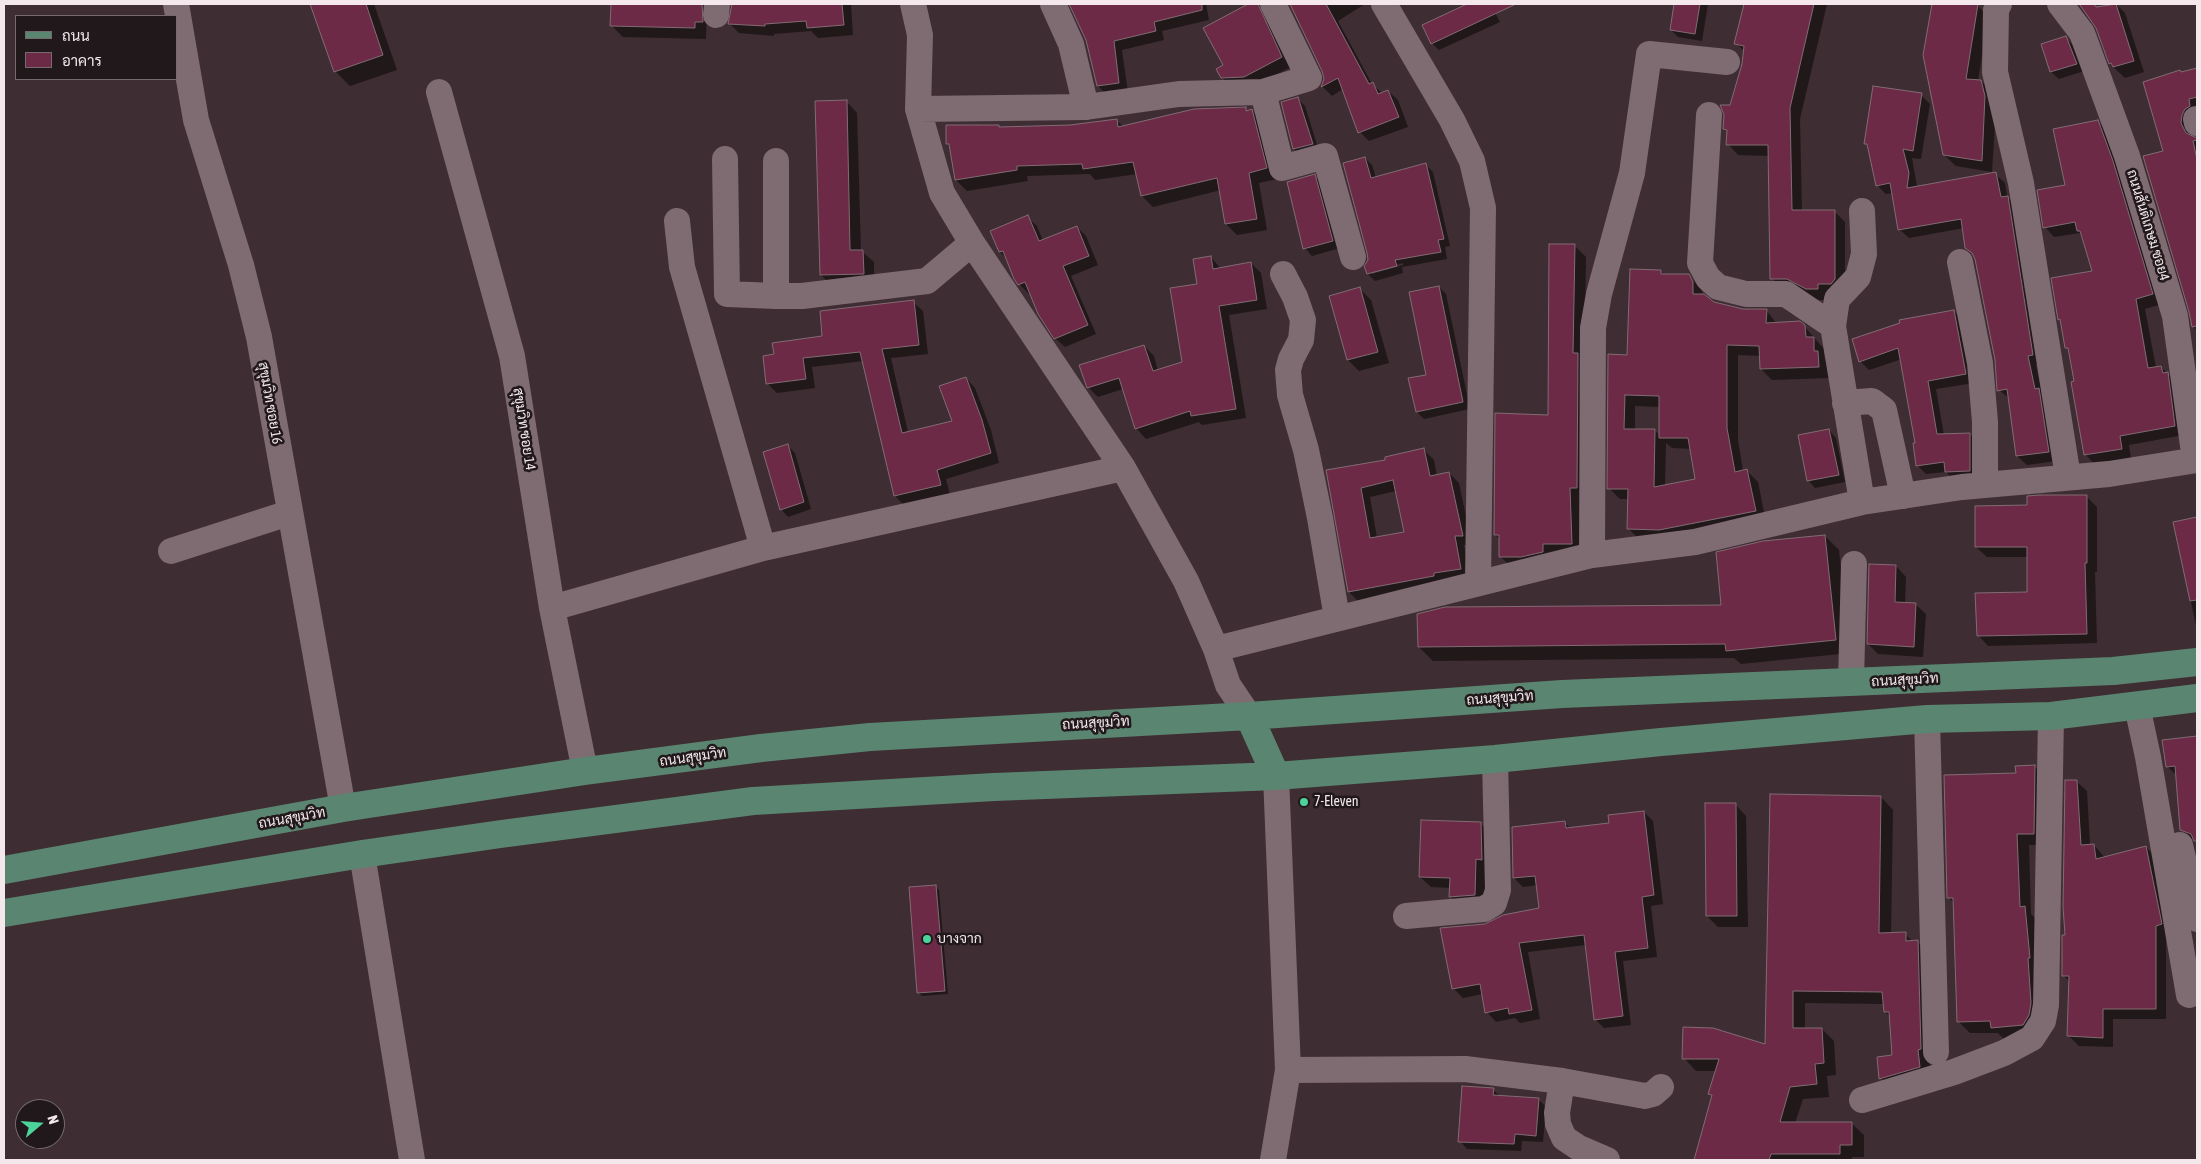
<!DOCTYPE html>
<html>
<head>
<meta charset="utf-8">
<style>
	body { margin:0 }
	#map { position:relative; width:2201px; height:1164px; overflow:hidden; background:#3e2d32; font-family:"Asap Condensed",Sarabun,sans-serif }
	canvas { display:block }
	.frame { position:absolute; inset:0; border:5px solid #f4e8ec; pointer-events:none }
	.legend { position:absolute; left:15px; top:15px; width:162px; height:65px; box-sizing:border-box; background:#20181a; border:1px solid #756b6e; margin:0; padding:6px 9px; list-style:none; font-size:15px; color:#f4e8ec }
	.legend li { display:flex; align-items:center; gap:10px; height:25px }
	.legend b { width:25px; border:1px solid #756b6e }
	.north { position:absolute; left:15px; top:1099px; width:50px; height:50px; box-sizing:border-box; background:#20181a; border:1px solid #756b6e; border-radius:50%; rotate:72deg; font-size:14px; font-weight:700; line-height:20px; text-align:center; color:#f4e8ec }
	.north::after { content:''; display:block; margin:auto; width:18px; height:22px; background:#4cd39b; clip-path:polygon(50% 0,100% 100%,50% 72%,0 100%) }
</style>
</head>
<body>
<div id="map">
<canvas width="2201" height="1164"></canvas>
<div class="frame"></div>
<ul class="legend">
<li><b style="height:6px;background:#5a8571"></b>ถนน</li>
<li><b style="height:14px;background:#6d2a46"></b>อาคาร</li>
</ul>
<div class="north">N</div>
</div>
<script>
const c = document.querySelector('canvas').getContext('2d');
c.lineJoin = 'round';
function paint(path, color) { c.fillStyle = color; c.fill(path, 'evenodd'); }
const poly = rows => new Path2D(rows.map(r => 'M' + r).join(''));
function trace(path, color, width, dash) { c.strokeStyle = color; c.lineWidth = width; c.lineCap = dash ? 'butt' : 'round'; c.setLineDash(dash || []); c.stroke(path); }
function label(font, color, halo, rows, align = 'center') {
  c.font = font + ' "Asap Condensed",Sarabun,sans-serif'; c.lineWidth = 5; c.setLineDash([]); c.textBaseline = 'middle'; c.strokeStyle = halo; c.fillStyle = color; for (const [text, x, y, turn = 0] of rows) {
    c.save(); c.translate(x, y); c.rotate((+turn || 0) * Math.PI / 180); c.textAlign = isNaN(turn) ? turn : align; if (halo) c.strokeText(text, 0, 0); c.fillText(text, 0, 0); c.restore();
  }
}
paint(poly([
	[312,4,374,4,397,70,350,86,335,71],
	[613,4,707,4,706,39,623,37,612,26],
	[733,4,851,4,853,35,818,38,811,31,774,34,774,36,739,33,729,23],
	[1071,4,1206,4,1209,20,1162,31,1164,40,1122,50,1128,93,1107,95,1098,86,1086,38],
	[1250,4,1271,4,1291,67,1254,86,1232,87,1222,77,1224,66,1204,28],
	[1291,4,1365,4,1338,21,1372,84,1382,93,1388,91,1398,100,1408,127,1369,141,1360,132,1343,89,1332,96,1323,87,1325,79,1324,71],
	[1470,4,1491,4,1500,22,1439,50,1432,43,1424,25],
	[1675,4,1708,4,1702,41,1678,37,1671,30],
	[1745,4,1827,4,1800,119,1802,211,1834,211,1845,222,1845,290,1829,300,1818,300,1798,289,1783,289,1772,278,1769,156,1738,155,1728,144,1728,132,1724,129,1743,64,1745,52,1736,43],
	[1933,4,1977,5,1988,17,1978,81,1981,81,1992,92,1996,108,1992,172,1956,166,1944,155,1925,55],
	[2084,4,2093,4,2097,8,2116,4,2125,13,2144,72,2125,78,2110,64,2097,27,2082,6],
	[2065,38,2073,45,2084,71,2059,79,2051,72,2043,45],
	[2197,69,2197,116,2191,125,2192,138,2197,139,2197,331,2193,326,2165,152,2181,73],
	[1921,95,1930,104,1921,159,1912,158,1917,187,1995,174,2005,183,2007,197,2017,206,2042,363,2036,365,2057,461,2027,465,2017,456,2010,399,1999,390,1996,360,1975,256,1966,247,1964,228,1909,238,1899,229,1893,193,1886,194,1877,185,1869,146,1866,143],
	[1297,98,1305,106,1319,151,1301,156,1294,149,1283,103],
	[846,101,857,113,861,251,874,262,874,284,832,286,821,275],
	[1245,109,1248,112,1251,110,1262,121,1277,179,1259,183,1267,230,1237,235,1226,224,1221,190,1153,207,1142,196,1137,174,1095,180,1090,174,1027,176,1028,181,967,191,956,180,951,148,947,144,998,126,1000,128,1070,127,1116,120,1124,127],
	[2097,121,2107,131,2162,304,2145,309,2156,368,2161,367,2177,383,2184,435,2129,445,2131,458,2095,465,2086,455,2073,383,2075,382,2062,321,2059,319,2093,272,2080,233,2054,237,2045,227],
	[1365,158,1372,165,1376,178,1426,165,1433,172,1450,246,1445,247,1447,259,1402,267,1403,273,1375,281,1368,274,1366,266,1369,261],
	[1403,263,1403,265,1372,274,1372,272],
	[1314,176,1322,183,1340,248,1312,256,1305,248],
	[1027,217,1037,226,1043,241,1077,227,1086,236,1098,265,1071,276,1096,334,1065,347,1055,338,1030,293,1029,294,1019,284,1007,259,1000,252],
	[1574,245,1586,257,1582,555,1512,568,1501,557,1501,540,1495,535,1549,416],
	[1211,257,1221,269,1251,263,1261,273,1267,309,1229,315,1246,418,1202,425,1199,422,1146,439,1136,428,1123,389,1098,397,1088,387,1144,346,1154,356,1158,371,1184,363,1199,285],
	[1660,271,1665,275,1688,275,1700,287,1704,296,1714,303,1742,310,1766,310,1777,324,1804,326,1824,349,1825,359,1829,363,1830,378,1772,380,1761,369,1760,356,1738,355,1738,440,1743,471,1747,471,1758,482,1766,522,1640,540,1628,528,1629,499,1620,499,1609,488,1629,356],
	[1635,406,1660,407,1660,436,1655,430,1635,430],
	[1666,443,1672,448,1691,449,1697,480,1665,486],
	[1439,287,1446,294,1470,409,1424,419,1417,412,1427,376],
	[1360,289,1371,300,1389,363,1359,371,1348,360],
	[913,302,923,311,928,354,891,358,908,432,954,422,966,378,975,388,991,430,999,463,946,479,950,495,904,505,895,496,864,361,812,367,815,388,777,393,767,383,775,355],
	[1954,311,1963,320,1974,383,1936,389,1944,435,1970,434,1978,443,1978,480,1955,481,1946,472,1926,474,1917,465,1917,444,1902,359,1869,370,1860,361],
	[1829,430,1836,438,1845,482,1815,488,1808,480],
	[788,446,795,453,811,509,788,517,781,509],
	[1424,450,1434,460,1437,476,1449,473,1459,483,1472,545,1464,545,1470,578,1359,602,1349,592,1327,471,1387,461],
	[1396,491,1405,533,1377,538,1370,497],
	[2087,497,2097,507,2097,572,2095,572,2097,643,1988,646,1978,635,2028,593,2028,557,1987,557,1976,547,2028,507],
	[2197,518,2197,630,2174,523],
	[1825,536,1839,550,1850,653,1741,664,1734,658,1433,661,1419,647,1723,606],
	[1896,566,1906,577,1905,604,1915,604,1926,614,1923,657,1878,654,1868,644],
	[2197,737,2197,843,2181,830,2177,776,2167,766,2164,741],
	[2035,767,2047,779,2045,845,2029,845,2031,914,2037,920,2040,1028,2004,1039,1998,1033,1970,1033,1958,1021,1954,903,1948,897,2017,774],
	[2076,781,2087,791,2090,845,2094,845,2105,858,2146,847,2156,857,2166,936,2166,1019,2113,1019,2113,1047,2079,1046,2069,1036,2070,982,2064,976],
	[1881,797,1893,810,1891,934,1905,934,1913,942,1917,942,1930,954,1930,1062,1932,1079,1893,1091,1881,1078,1893,1056,1891,1017,1885,1012,1884,1004,1805,1003,1805,1029,1822,1029,1834,1041,1836,1075,1827,1076,1829,1097,1803,1099,1795,1123,1851,1123,1864,1135,1864,1157,1852,1157,1852,1160,1695,1160,1713,1096,1710,1093,1717,1071,1696,1071,1684,1058,1766,1046],
	[1735,804,1746,816,1748,927,1718,927,1707,916],
	[1644,812,1653,821,1663,904,1651,906,1657,957,1623,961,1631,1025,1604,1028,1595,1019,1586,945,1528,952,1540,1019,1520,1023,1515,1018,1496,1022,1487,1012,1483,994,1463,998,1453,988,1486,925,1540,909,1538,885,1523,887,1514,878,1564,822,1571,829,1610,824],
	[1481,824,1491,834,1485,905,1461,907,1451,897,1451,888,1431,887,1420,877],
	[936,887,939,890,948,994,922,996,918,992],
	[1493,1090,1500,1096,1538,1099,1546,1107,1543,1142,1522,1141,1521,1151,1467,1149,1460,1141]
]), '#0007');
const building = poly([
	[310,4,366,4,383,55,334,72,310,4],
	[611,4,702,4,703,22,695,22,695,28,610,26,611,4],
	[732,4,842,4,844,25,807,28,806,21,765,24,765,26,728,24,732,4],
	[1069,4,1202,4,1202,10,1154,22,1156,31,1114,41,1119,83,1097,86,1086,40,1069,4],
	[1248,4,1258,4,1282,57,1244,77,1221,78,1216,69,1223,65,1203,28,1248,4],
	[1290,4,1326,4,1369,84,1373,82,1378,94,1388,90,1399,117,1358,133,1338,78,1321,87,1324,79,1322,71,1290,4],
	[1467,4,1516,4,1431,44,1422,25,1467,4],
	[1674,4,1700,4,1695,34,1670,30,1674,4],
	[1744,4,1814,4,1790,108,1792,210,1835,210,1835,279,1831,284,1818,284,1818,289,1806,289,1787,279,1770,279,1768,145,1726,145,1727,130,1723,129,1724,115,1720,105,1730,105,1742,64,1744,46,1734,44,1744,4],
	[1932,4,1978,4,1966,79,1981,80,1985,96,1982,161,1943,155,1923,55,1932,4],
	[2082,4,2094,4,2096,7,2116,4,2134,61,2113,67,2111,63,2109,64,2096,28,2080,5,2082,4],
	[2066,36,2077,64,2050,72,2041,44,2066,36],
	[2197,68,2197,97,2189,99,2190,106,2185,109,2182,115,2181,123,2186,133,2197,138,2197,140,2193,141,2197,159,2197,326,2192,327,2189,312,2143,156,2163,151,2143,82,2180,70,2181,72,2197,68],
	[1873,86,1922,93,1913,151,1903,149,1909,173,1907,188,1996,172,2001,197,2008,196,2033,355,2028,356,2035,389,2039,388,2049,452,2016,456,2007,389,1997,391,1995,360,1975,259,1972,253,1965,248,1961,219,1898,230,1890,183,1876,186,1867,144,1864,144,1873,86],
	[1298,97,1313,144,1293,149,1281,102,1298,97],
	[847,100,850,250,863,250,864,274,820,275,815,101,847,100],
	[1246,107,1246,111,1252,109,1267,168,1249,173,1257,219,1225,224,1217,178,1141,196,1133,162,1083,169,1082,164,1017,166,1017,170,955,180,949,144,946,144,946,125,999,125,999,127,1070,125,1117,119,1118,127,1194,109,1246,107],
	[2098,120,2113,161,2153,294,2136,299,2148,368,2161,366,2163,373,2168,372,2175,426,2120,436,2122,449,2084,455,2071,382,2074,381,2068,348,2065,348,2060,319,2058,320,2051,278,2092,271,2080,231,2077,231,2075,222,2043,228,2037,190,2065,185,2053,129,2098,120],
	[1365,157,1371,178,1426,163,1444,239,1438,240,1441,252,1395,260,1397,266,1367,274,1364,266,1368,260,1367,253,1343,163,1365,157],
	[1315,174,1333,241,1303,249,1287,182,1315,174],
	[1028,215,1039,241,1077,226,1089,256,1063,266,1088,325,1054,339,1038,314,1025,282,1018,285,1014,279,1003,251,999,252,990,231,1028,215],
	[1549,244,1575,244,1573,353,1578,353,1577,488,1570,488,1572,544,1543,544,1543,552,1521,557,1499,557,1499,535,1494,535,1495,413,1548,415,1549,244],
	[1211,256,1213,269,1251,262,1257,300,1219,306,1236,409,1191,416,1190,411,1135,429,1119,378,1087,388,1079,365,1144,345,1153,371,1182,362,1170,288,1197,284,1193,259,1211,256],
	[1630,269,1661,270,1661,274,1689,274,1693,282,1693,294,1704,294,1714,302,1743,309,1767,309,1766,323,1800,321,1805,325,1806,337,1814,337,1814,351,1818,351,1819,367,1760,369,1759,346,1727,345,1727,428,1735,472,1747,469,1756,511,1659,530,1627,529,1628,489,1607,489,1608,354,1627,355,1630,269],
	[1625,395,1659,396,1659,438,1688,438,1695,479,1654,487,1655,429,1624,429,1625,395],
	[1439,286,1463,402,1416,412,1408,378,1426,375,1409,292,1439,286],
	[1360,287,1378,352,1347,360,1329,296,1360,287],
	[914,300,919,345,882,349,902,433,952,421,939,386,966,377,982,420,991,453,937,470,941,485,894,496,860,352,803,358,806,379,766,384,763,356,774,354,772,343,822,336,820,311,914,300],
	[1954,310,1966,374,1928,381,1937,434,1970,433,1970,471,1945,472,1944,462,1916,466,1913,443,1915,443,1898,348,1859,362,1852,339,1900,323,1899,320,1954,310],
	[1829,429,1839,475,1807,481,1798,435,1829,429],
	[788,444,804,502,780,510,763,452,788,444],
	[1424,448,1430,476,1449,472,1463,536,1455,536,1461,569,1434,573,1434,576,1348,592,1326,470,1385,460,1385,457,1424,448],
	[1393,480,1404,532,1370,538,1361,488,1393,480],
	[2040,495,2087,495,2087,563,2085,563,2087,634,1977,636,1975,593,2027,592,2027,547,1975,547,1975,506,2027,505,2027,496,2040,495],
	[2197,517,2197,600,2190,601,2173,522,2197,517],
	[1825,535,1836,640,1726,651,1725,644,1418,647,1417,614,1445,607,1721,605,1716,552,1763,541,1825,535],
	[1869,564,1896,565,1895,602,1916,603,1914,647,1867,644,1869,564],
	[2197,736,2197,841,2194,841,2191,834,2180,830,2175,766,2166,767,2162,740,2197,736],
	[2035,765,2034,834,2017,834,2020,907,2025,906,2030,958,2028,958,2031,1003,2029,1015,2023,1025,1991,1028,1990,1021,1957,1022,1953,898,1947,898,1944,775,2016,773,2015,766,2035,765],
	[2065,780,2077,780,2081,845,2094,844,2096,859,2146,846,2162,924,2156,926,2156,1009,2103,1009,2103,1038,2067,1036,2069,976,2062,976,2062,935,2065,935,2063,907,2065,780],
	[1770,794,1881,796,1879,933,1906,932,1906,941,1918,940,1921,1049,1918,1050,1920,1067,1879,1079,1877,1057,1892,1055,1889,1012,1884,1012,1882,992,1793,991,1793,1028,1822,1028,1824,1063,1815,1064,1817,1084,1790,1087,1780,1122,1852,1122,1852,1145,1840,1145,1840,1154,1771,1154,1769,1160,1694,1160,1712,1095,1708,1094,1719,1059,1682,1059,1683,1027,1713,1028,1765,1044,1770,794],
	[1705,803,1736,803,1737,916,1706,916,1705,803],
	[1644,811,1654,895,1642,897,1648,948,1615,952,1623,1016,1594,1020,1584,935,1519,943,1532,1010,1509,1014,1508,1008,1485,1013,1480,984,1452,989,1440,928,1485,924,1503,915,1539,908,1535,876,1513,878,1512,827,1565,821,1566,828,1609,823,1608,815,1644,811],
	[1421,820,1481,822,1482,860,1476,859,1475,895,1449,897,1450,878,1419,877,1421,820],
	[936,885,945,991,917,993,909,887,936,885],
	[1462,1086,1494,1088,1493,1095,1539,1098,1536,1136,1515,1134,1514,1144,1458,1142,1462,1086]
]);
paint(building, '#6d2a46');
trace(building, '#816c73', 1);
trace(poly([
	[176,4,196,120,241,265,259,337,343,808],
	[913,4,920,35,918,109,942,193,972,243,1123,468,1186,581,1216,649,1228,685,1249,716],
	[1053,4,1071,44,1086,107],
	[1384,4,1452,120,1472,161,1483,208,1478,582],
	[1999,4,1996,10,1995,72,2021,183,2068,477],
	[2060,4,2082,33,2127,156,2175,316,2195,460],
	[716,15,717,4],
	[439,92,512,356,552,608,585,771],
	[1263,92,1282,168,1325,156,1353,257],
	[918,109,1086,107,1179,94,1263,92,1309,78,1273,4],
	[1709,115,1700,263,1708,278,1718,287,1746,294,1786,294,1833,326,1862,502],
	[2196,119,2197,123],
	[725,159,727,294,776,296],
	[776,161,776,296,802,296,927,281,972,243],
	[677,221,682,267,763,548],
	[1960,262,1980,363,1985,422,1985,485],
	[1283,274,1295,297,1303,320,1301,340,1291,359,1288,370,1290,395,1306,450,1320,518,1337,618],
	[1833,326,1837,299,1858,277,1864,254,1862,211],
	[1845,403,1872,401,1884,410,1903,496],
	[171,551,289,513],
	[1592,555,1593,328,1599,294,1632,173,1649,54,1727,62],
	[552,608,763,548,1123,468],
	[1216,649,1592,555,1695,542,1862,502,1962,487,2109,474,2197,460],
	[1851,682,1854,564],
	[2137,706,2148,757,2189,995],
	[1927,719,1936,1052],
	[2180,845,2197,919],
	[362,854,412,1160],
	[1406,916,1484,909,1494,903,1498,890,1495,759],
	[1288,1070,1465,1069,1562,1081,1557,1113,1558,1124,1564,1138,1579,1148,1607,1160],
	[1562,1081,1645,1096,1653,1094,1661,1087],
	[1862,1100,1954,1072,2004,1053,2032,1038,2043,1021,2046,1005,2051,716],
	[1273,1160,1288,1070,1276,776]
]), '#7f6b72', 26);
trace(poly([
	[1249,716,1276,776],
	[4,870,343,808,585,771,761,748,870,737,1249,716,1562,694,2113,671,2197,662],
	[4,913,362,854,501,834,753,801,994,787,1276,776,1495,759,1661,742,1927,719,2051,716,2197,698]
]), '#5a8571', 28);
for (const [x, y, r, color] of [
	[1304,802,5,"#4cd39b"],
	[927,939,5,"#4cd39b"]
]) { const dot = new Path2D(); dot.arc(x, y, r, 0, 2 * Math.PI); c.fillStyle = color; c.fill(dot); trace(dot, '#20181a', 2); }
label('14px', '#f4e8ec', '#20181a', [
	["ถนนสันติเกษม ซอย4",2148,225,73],
	["สุขุมวิท ซอย 16",270,403,80],
	["สุขุมวิท ซอย 14",524,429,81],
	["ถนนสุขุมวิท",1905,680,-3],
	["ถนนสุขุมวิท",1500,698,-4],
	["ถนนสุขุมวิท",1096,723,-3],
	["ถนนสุขุมวิท",693,757,-8],
	["ถนนสุขุมวิท",292,818,-10]
]);
label('14px', '#f4e8ec', '#20181a', [
	["7-Eleven",1314,802],
	["บางจาก",937,939]
], 'left');
</script>
</body>
</html>
